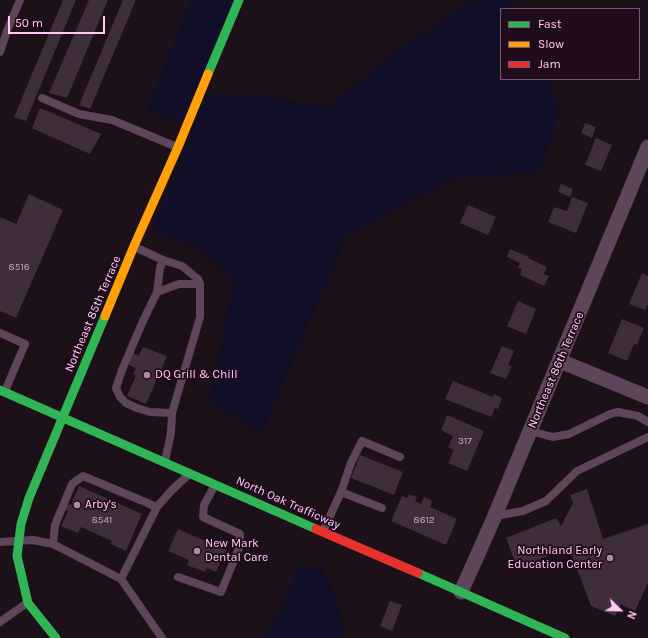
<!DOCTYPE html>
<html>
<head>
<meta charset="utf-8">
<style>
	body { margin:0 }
	#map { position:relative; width:648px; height:638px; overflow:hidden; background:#1c1019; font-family:Karla,sans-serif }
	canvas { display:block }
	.legend { position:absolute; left:500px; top:8px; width:140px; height:72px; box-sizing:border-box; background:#200c1c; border:1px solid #795873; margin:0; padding:5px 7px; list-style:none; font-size:12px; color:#ffcbf6 }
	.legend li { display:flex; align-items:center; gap:8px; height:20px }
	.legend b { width:20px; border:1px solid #795873 }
	.north { position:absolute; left:600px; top:590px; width:40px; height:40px; -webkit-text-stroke:3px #200c1c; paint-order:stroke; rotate:113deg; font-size:11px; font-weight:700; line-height:16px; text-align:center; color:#ffcbf6 }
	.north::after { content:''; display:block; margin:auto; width:14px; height:18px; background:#ffcbf6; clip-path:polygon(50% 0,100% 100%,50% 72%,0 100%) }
	.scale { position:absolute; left:8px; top:16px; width:97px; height:18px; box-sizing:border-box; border:2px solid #ffcbf6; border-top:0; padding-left:5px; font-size:12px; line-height:14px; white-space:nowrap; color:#ffcbf6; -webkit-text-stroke:3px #200c1c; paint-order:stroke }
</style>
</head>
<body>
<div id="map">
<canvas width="648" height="638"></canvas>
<ul class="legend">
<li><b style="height:5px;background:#30b455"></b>Fast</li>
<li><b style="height:5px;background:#ff9f0a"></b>Slow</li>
<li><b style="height:5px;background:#e5322d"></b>Jam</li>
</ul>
<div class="north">N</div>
<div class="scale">50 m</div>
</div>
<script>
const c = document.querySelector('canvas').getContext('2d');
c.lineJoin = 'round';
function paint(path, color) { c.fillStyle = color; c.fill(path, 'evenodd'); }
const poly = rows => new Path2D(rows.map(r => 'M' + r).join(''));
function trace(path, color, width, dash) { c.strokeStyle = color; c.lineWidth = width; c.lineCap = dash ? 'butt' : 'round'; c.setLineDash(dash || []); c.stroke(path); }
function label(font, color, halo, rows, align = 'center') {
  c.font = font + ' Karla,sans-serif'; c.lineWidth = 3.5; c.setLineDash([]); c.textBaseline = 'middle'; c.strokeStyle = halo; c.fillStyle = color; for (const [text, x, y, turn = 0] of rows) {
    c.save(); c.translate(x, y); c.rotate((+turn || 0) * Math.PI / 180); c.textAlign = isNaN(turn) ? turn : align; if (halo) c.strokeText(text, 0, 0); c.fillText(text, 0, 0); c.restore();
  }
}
paint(poly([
	[191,0,239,0,186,126,147,110],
	[474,0,509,0,517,9,501,9,501,79,548,79,558,113,540,172,454,178,347,234,261,433,209,400,235,281,204,251,152,229,205,94,267,96,328,108,393,55,437,24],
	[321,565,334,595,343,624,341,638,262,638,276,620,299,568]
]), '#120f28');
paint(poly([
	[63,0,76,0,26,121,14,117],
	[89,0,108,0,67,98,49,93],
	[123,0,136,0,90,109,79,105],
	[40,108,101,134,90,154,32,128],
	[585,123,596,127,592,138,581,133],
	[596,138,612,145,601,171,585,165],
	[561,184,573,189,570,197,558,192],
	[29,194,63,210,16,318,0,311,0,217,16,224],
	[572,197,588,203,576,233,548,222,554,207,567,211],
	[468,205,496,217,488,235,460,223],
	[510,249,529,257,528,258,547,267,544,274,549,276,544,286,520,275,522,269,518,268,520,263,507,257],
	[642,273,648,276,648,304,645,310,629,304],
	[518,301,536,309,526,334,507,326],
	[622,319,644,328,637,345,634,344,627,361,608,353],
	[502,346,514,351,508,365,512,366,506,379,490,373],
	[143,347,167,356,146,404,127,396,136,376,133,374,136,368,129,365,132,353,139,355],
	[453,381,493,397,494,394,502,398,498,409,495,408,491,417,445,399],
	[447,415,484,431,467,471,448,463,454,450,448,447,453,436,441,430],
	[360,455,403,472,394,495,351,478],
	[79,486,142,514,126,551,111,544,112,541,81,527,78,533,61,526,68,511,65,510,68,504,71,505],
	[587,489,603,539,648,524,648,583,635,611,621,604,615,616,591,606,569,548,517,568,506,538,556,518,561,526,573,503,570,495],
	[409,494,417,497,415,501,421,504,424,497,432,501,430,507,457,519,446,545,391,521,402,496,408,498],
	[178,529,226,550,216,572,207,568,205,572,187,565,189,560,168,551],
	[390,601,402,605,392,631,380,626]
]), '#3e2e3b');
trace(poly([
	[0,52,7,31,20,0],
	[42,98,79,114,112,120,177,147],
	[135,247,163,260,182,266,198,279,200,284,200,317,172,413,171,433,165,461],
	[163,260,160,268,157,292,143,321,122,370,116,388,120,397,126,403,137,408,150,412,172,413],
	[157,292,179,284,200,284],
	[0,333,25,344,5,391],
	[530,431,553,437,569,434,610,414,618,412,638,416,648,422],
	[341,492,382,508],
	[495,516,523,511,546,501,577,471,648,437],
	[323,531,341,492,351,463,362,441,400,457],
	[0,542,33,540,53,544,121,579,162,638],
	[53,544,55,525,72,484,83,476,157,507],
	[178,577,221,592,239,548,240,534,203,517,204,505,215,485],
	[121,579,157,507,171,491,188,475],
	[0,622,27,603]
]), '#5d455a', 8);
trace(poly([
	[560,361,648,397],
	[461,592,493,520,530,431,648,147]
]), '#5d455a', 15);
trace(poly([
	[208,74,239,0],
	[0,390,316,529],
	[418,573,565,638],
	[56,638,28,603,17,556,21,524,29,498,105,316]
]), '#30b455', 9);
trace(poly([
	[105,316,134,246,178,147,208,74]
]), '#ff9f0a', 9);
trace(poly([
	[316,529,418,573]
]), '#e5322d', 9);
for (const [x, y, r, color] of [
	[147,375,4,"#b08aa9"],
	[77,505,4,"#b08aa9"],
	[197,551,4,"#b08aa9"],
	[610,558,4,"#b08aa9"]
]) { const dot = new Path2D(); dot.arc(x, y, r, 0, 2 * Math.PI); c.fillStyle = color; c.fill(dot); trace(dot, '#200c1c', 1.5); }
label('10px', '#cfa4c7', null, [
	["8516",19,267],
	["317",465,441],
	["8541",102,520],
	["8612",424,520]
]);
label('12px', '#ffcbf6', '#200c1c', [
	["Northeast 85th Terrace",93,314,-67],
	["Northeast 86th Terrace",556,370,-67],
	["North Oak Trafficway",288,503,24]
]);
label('12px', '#ffcbf6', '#200c1c', [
	["DQ Grill & Chill",155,375],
	["Arby's",85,505],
	["New Mark",205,544],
	["Dental Care",205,558],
	["Northland Early",602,551,"right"],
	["Education Center",602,565,"right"]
], 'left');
</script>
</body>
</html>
